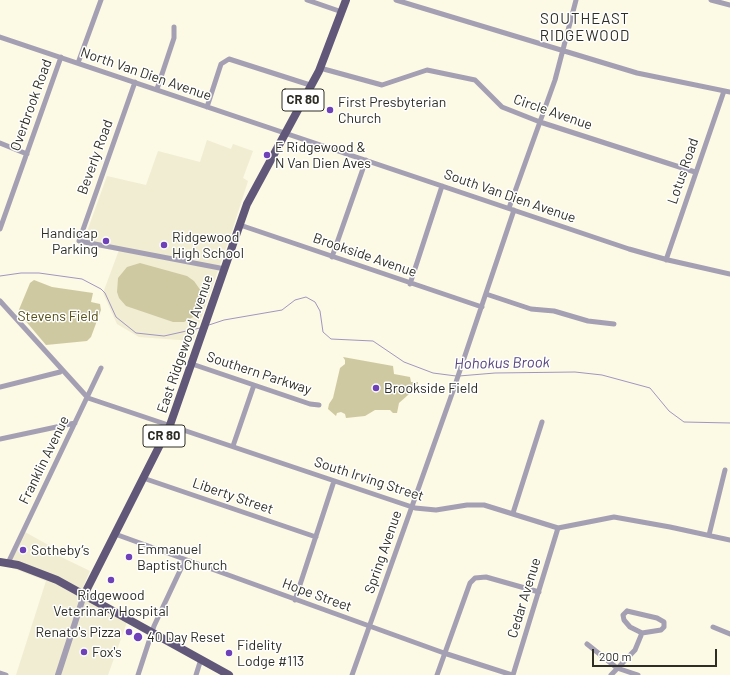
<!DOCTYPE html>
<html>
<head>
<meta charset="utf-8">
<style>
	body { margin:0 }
	#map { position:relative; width:730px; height:675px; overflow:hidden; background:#fcf9e5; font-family:Barlow,sans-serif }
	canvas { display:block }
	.scale { position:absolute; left:592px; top:649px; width:125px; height:18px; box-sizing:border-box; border:2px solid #2f2e26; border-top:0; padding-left:5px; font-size:12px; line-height:14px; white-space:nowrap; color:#2f2e26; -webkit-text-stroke:3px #fff; paint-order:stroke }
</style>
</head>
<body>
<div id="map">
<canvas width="730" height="675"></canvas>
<div class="scale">200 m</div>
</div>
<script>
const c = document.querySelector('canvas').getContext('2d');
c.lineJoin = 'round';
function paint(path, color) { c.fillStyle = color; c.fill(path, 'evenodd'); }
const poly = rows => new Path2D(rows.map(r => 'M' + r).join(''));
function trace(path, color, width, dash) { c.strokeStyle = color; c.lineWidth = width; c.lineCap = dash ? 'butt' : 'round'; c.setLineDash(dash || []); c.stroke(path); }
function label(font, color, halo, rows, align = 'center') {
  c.font = font + ' Barlow,sans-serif'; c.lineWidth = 3; c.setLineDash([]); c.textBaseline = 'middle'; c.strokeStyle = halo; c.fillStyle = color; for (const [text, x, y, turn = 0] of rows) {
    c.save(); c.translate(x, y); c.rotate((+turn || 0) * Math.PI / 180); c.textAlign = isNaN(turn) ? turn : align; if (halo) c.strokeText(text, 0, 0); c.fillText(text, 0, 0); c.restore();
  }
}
paint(poly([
	[207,140,231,149,233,144,253,151,243,178,248,181,233,228,193,341,139,337,117,324,103,293,119,250,84,240,107,176,146,185,158,151,200,162],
	[25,532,59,551,57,555,90,571,80,594,127,622,108,675,16,675,46,581,7,566]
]), '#f1edd2');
paint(poly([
	[140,263,187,276,194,281,201,291,202,299,201,306,195,316,184,322,173,322,126,306,119,298,117,292,118,278,127,267],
	[34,280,52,287,93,293,91,302,100,304,101,310,91,337,87,341,46,345,18,312,30,283],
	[343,357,393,366,394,374,410,377,411,382,418,382,417,387,399,403,397,413,393,413,390,410,375,410,365,416,346,418,345,414,341,412,337,413,336,416,328,409,329,404,333,398,340,368,345,364,345,360]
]), '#cfc9a1');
trace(poly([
	[0,276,21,273,39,273,82,279,101,289,105,293,116,317,136,333,164,336,200,328],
	[209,325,224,320,282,310,295,300,306,297,315,302,320,311,323,332,331,339,373,341,404,362,433,373,456,376],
	[459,376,495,373,575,372,602,375,650,388,669,411,684,422,730,423]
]), '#a195c1', 1);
trace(poly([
	[307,0,342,12],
	[396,0,637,73,730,92],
	[711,0,730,5],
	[0,37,629,249,668,260,730,274],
	[78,63,101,0],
	[320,68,382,85,427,70,475,80,502,107,540,122,695,172],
	[135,82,79,241,225,269],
	[157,89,174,38,174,27],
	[207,107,221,64,229,59,310,85],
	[0,143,27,154],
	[509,208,555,80,576,0],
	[240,225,482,307],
	[0,229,61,57],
	[332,257,366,160],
	[666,260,724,91],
	[410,284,442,186],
	[486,294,531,309,554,311,588,321,614,324],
	[0,301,88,398,415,508,436,510,467,505,484,505,558,528,614,517,670,527,730,540],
	[192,364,310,404,319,405],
	[0,387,60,372,62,370],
	[0,439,75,423],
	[233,446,254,385],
	[143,478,316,537],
	[513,513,542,422],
	[115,534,444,653,512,675],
	[709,535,725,470],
	[8,563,101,368],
	[295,600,334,481],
	[627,611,657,618,664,622,664,627,661,630,642,633,630,627,624,620,623,615,627,611],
	[713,627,730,634],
	[587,644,617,668,638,675],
	[0,673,6,675],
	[138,675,154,626,185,560],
	[196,675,201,659],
	[352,675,453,391,514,210],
	[437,675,470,583,475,578,486,577,539,592],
	[513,675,558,528],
	[611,675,635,650,642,633]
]), '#a49fb3', 5);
trace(poly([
	[58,675,84,595]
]), '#a49fb3', 6);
trace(poly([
	[0,562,18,565,57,580,229,675],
	[84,595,170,425,247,204,319,71,346,0]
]), '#605779', 8);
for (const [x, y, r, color] of [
	[330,110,4,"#6f41b9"],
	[267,155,4,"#6f41b9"],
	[106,241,4,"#6f41b9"],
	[164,245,4,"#6f41b9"],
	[376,388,4,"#6f41b9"],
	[23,550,4,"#6f41b9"],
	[129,557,4,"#6f41b9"],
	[111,580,4,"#6f41b9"],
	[129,632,4,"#6f41b9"],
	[138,637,5,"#6f41b9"],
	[84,652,4,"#6f41b9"],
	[229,653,4,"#6f41b9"]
]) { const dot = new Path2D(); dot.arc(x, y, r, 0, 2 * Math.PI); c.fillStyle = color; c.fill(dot); trace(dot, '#fff', 1.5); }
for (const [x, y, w] of [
	[303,100,42],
	[164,436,42]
]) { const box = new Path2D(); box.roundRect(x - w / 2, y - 11, w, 22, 3); c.fillStyle = '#fff'; c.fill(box); trace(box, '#2f2e26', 1); }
label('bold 13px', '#2f2e26', null, [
	["CR 80",303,100],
	["CR 80",164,436]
]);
label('14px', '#2f2e26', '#fff', [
	["North Van Dien Avenue",146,74,19],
	["Overbrook Road",31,105,-70],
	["Circle Avenue",553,112,19],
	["Beverly Road",95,157,-70],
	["Lotus Road",683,171,-71],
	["South Van Dien Avenue",510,196,19],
	["Brookside Avenue",365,255,19],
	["East Ridgewood Avenue",185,344,-71],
	["Southern Parkway",259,373,18],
	["Franklin Avenue",44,460,-64],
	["South Irving Street",369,479,18],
	["Liberty Street",233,496,19],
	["Spring Avenue",383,552,-71],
	["Hope Street",317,595,20],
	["Cedar Avenue",524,598,-73]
]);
label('14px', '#2f2e26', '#fff', [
	["First Presbyterian",338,102],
	["Church",338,118],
	["E Ridgewood &",275,147],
	["N Van Dien Aves",275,163],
	["Handicap",98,233,"right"],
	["Parking",98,249,"right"],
	["Ridgewood",172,237],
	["High School",172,253],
	["Brookside Field",384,388],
	["Emmanuel",137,549],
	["Baptist Church",137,565],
	["Sotheby’s",31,550],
	["Ridgewood",111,595,"center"],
	["Veterinary Hospital",111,611,"center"],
	["Renato's Pizza",121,632,"right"],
	["40 Day Reset",147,637],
	["Fidelity",237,645],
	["Lodge #113",237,661],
	["Fox's",92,652]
], 'left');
label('14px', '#544d14', '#fff', [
	["Stevens Field",58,316]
]);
c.letterSpacing = '1px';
label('15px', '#2f2e26', '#fff', [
	["SOUTHEAST",585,19],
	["RIDGEWOOD",585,36]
]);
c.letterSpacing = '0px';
label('italic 15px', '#56447d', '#fff', [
	["Hohokus Brook",502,363,-1]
]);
</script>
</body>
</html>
